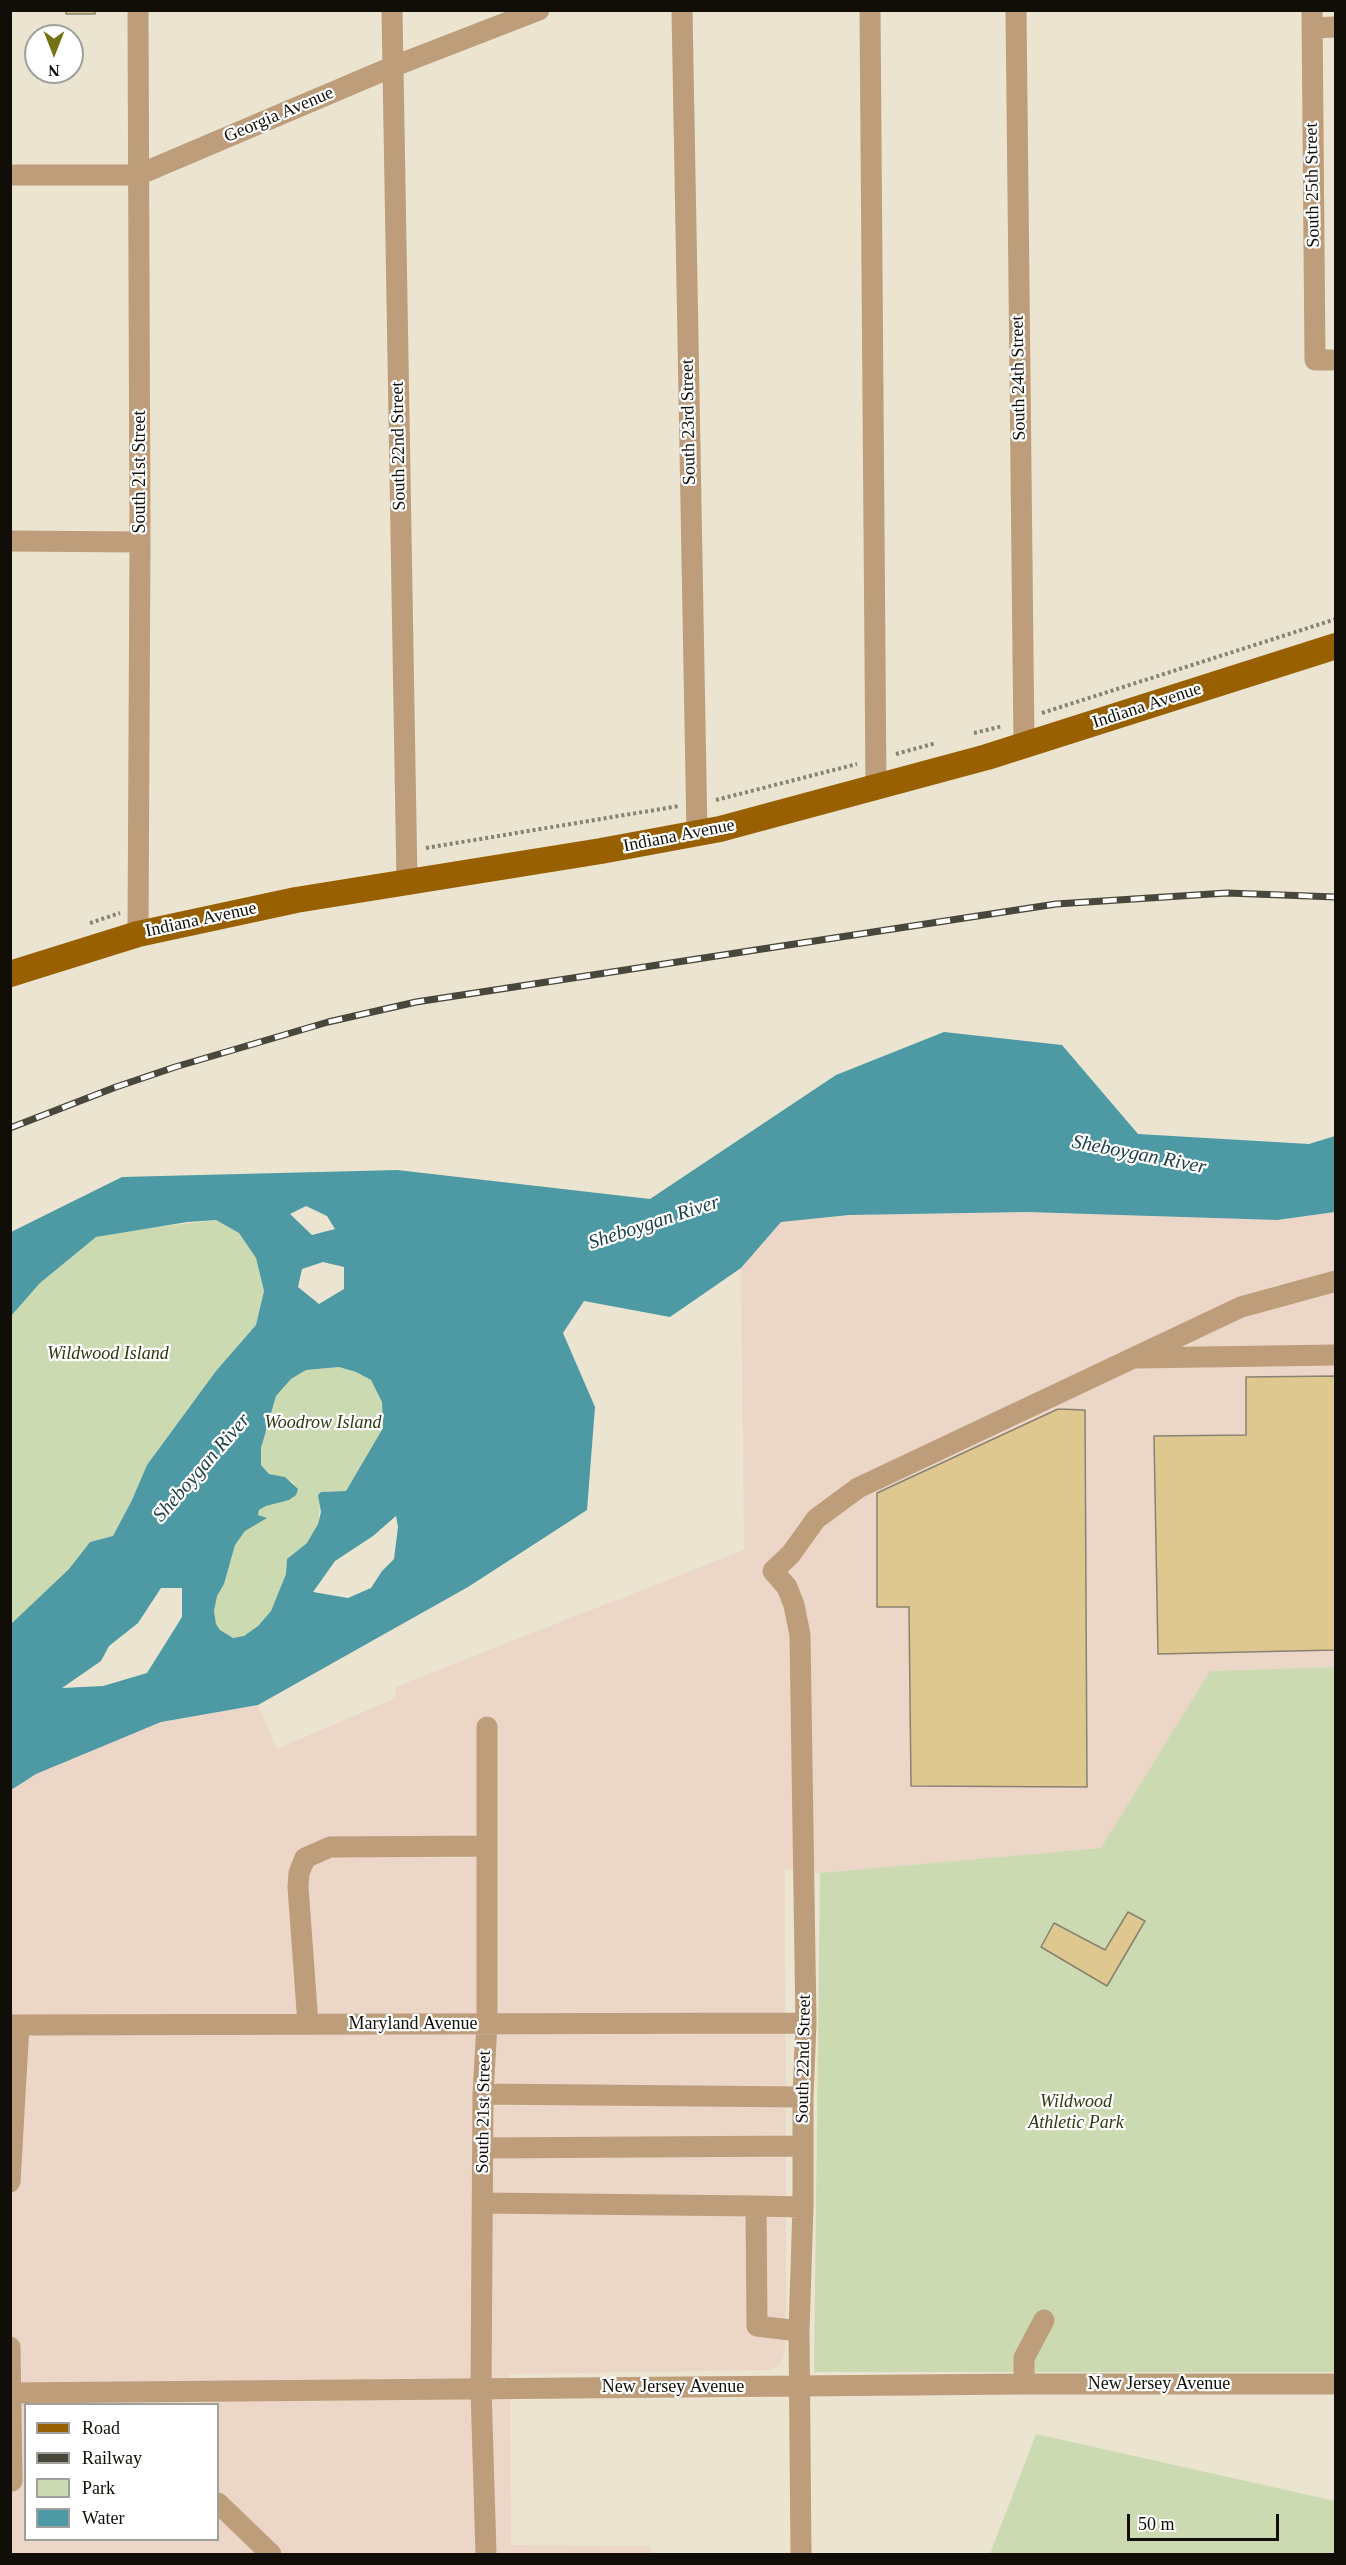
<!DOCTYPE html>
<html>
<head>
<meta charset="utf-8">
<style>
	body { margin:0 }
	#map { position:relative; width:1346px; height:2565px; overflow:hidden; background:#ebe4d0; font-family:"Times New Roman",serif }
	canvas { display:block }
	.frame { position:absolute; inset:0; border:12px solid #100e07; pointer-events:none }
	.legend { position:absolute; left:24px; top:2403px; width:195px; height:138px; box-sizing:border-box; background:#fff; border:2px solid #9f9f9c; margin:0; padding:8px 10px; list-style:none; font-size:18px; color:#100e07 }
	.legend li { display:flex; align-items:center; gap:12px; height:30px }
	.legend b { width:30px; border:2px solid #9f9f9c }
	.north { position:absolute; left:24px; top:24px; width:60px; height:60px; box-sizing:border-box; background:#fff; border:2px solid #9f9f9c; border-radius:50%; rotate:180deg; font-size:16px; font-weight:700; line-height:24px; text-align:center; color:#100e07 }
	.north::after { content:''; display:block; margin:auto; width:21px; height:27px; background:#757215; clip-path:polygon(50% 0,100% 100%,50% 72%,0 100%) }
	.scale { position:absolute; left:1127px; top:2514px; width:152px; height:27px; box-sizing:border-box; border:3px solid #100e07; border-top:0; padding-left:8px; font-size:18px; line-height:21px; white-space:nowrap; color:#100e07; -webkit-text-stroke:4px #fff; paint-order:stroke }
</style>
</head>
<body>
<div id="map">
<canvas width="1346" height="2565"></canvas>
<div class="frame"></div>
<ul class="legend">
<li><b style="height:8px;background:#986001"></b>Road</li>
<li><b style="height:8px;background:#49463c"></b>Railway</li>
<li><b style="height:16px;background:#cbdab0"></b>Park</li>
<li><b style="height:16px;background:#4d99a4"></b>Water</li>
</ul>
<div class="north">N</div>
<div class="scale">50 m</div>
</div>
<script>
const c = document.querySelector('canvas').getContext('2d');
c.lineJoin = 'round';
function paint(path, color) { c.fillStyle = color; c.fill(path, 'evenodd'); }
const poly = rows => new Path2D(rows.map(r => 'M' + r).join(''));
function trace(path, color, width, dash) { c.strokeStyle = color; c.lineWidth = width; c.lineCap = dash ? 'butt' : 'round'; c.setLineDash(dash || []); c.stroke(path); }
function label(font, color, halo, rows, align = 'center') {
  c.font = font + ' "Times New Roman",serif'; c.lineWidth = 4.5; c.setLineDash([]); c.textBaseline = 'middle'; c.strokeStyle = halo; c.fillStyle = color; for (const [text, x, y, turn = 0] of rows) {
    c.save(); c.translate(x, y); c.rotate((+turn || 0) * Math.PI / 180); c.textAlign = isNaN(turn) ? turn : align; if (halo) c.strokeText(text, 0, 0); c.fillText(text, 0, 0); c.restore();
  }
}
paint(poly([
	[1027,1212,1277,1220,1335,1212,1335,1667,1210,1671,1101,1848,820,1873,785,1869,786,2302,785,2353,782,2360,777,2367,770,2370,510,2374,511,2545,650,2546,650,2554,11,2554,11,1790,36,1774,161,1722,258,1705,277,1749,396,1698,395,1687,744,1550,741,1268,781,1222,849,1215],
	[26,2404,218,2404,218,2540,26,2540]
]), '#ebd6c8');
paint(poly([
	[216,1220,239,1233,256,1258,264,1291,256,1325,216,1371,147,1465,132,1500,113,1536,90,1542,69,1569,11,1624,11,1316,40,1283,96,1237,140,1229],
	[339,1367,356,1372,371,1380,382,1401,383,1428,346,1491,321,1492,318,1524,307,1543,287,1559,286,1574,271,1611,258,1626,243,1637,233,1638,220,1630,216,1624,214,1611,217,1596,224,1584,235,1545,245,1531,266,1518,258,1515,259,1510,266,1506,289,1500,295,1484,285,1477,269,1474,261,1465,261,1448,276,1396,291,1379,306,1370],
	[1335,1667,1335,2372,814,2372,820,1873,1101,1848,1210,1671],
	[1036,2434,1335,2501,1335,2554,990,2554]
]), '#cbdab0');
paint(poly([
	[944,1032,1062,1045,1138,1134,1309,1144,1335,1136,1335,1212,1277,1220,1027,1212,849,1215,781,1222,741,1268,670,1317,584,1301,563,1333,595,1407,587,1510,468,1587,258,1705,161,1722,36,1774,11,1790,11,1624,69,1569,90,1542,113,1536,132,1500,147,1465,216,1371,256,1325,264,1291,256,1258,239,1233,216,1220,187,1222,96,1237,40,1283,11,1316,11,1232,122,1177,397,1170,650,1199,836,1075],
	[306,1206,327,1216,335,1229,312,1235,290,1214],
	[323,1262,344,1267,344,1289,319,1304,298,1287,302,1269],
	[339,1367,356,1372,371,1380,382,1402,383,1428,346,1491,321,1492,318,1495,321,1512,318,1524,307,1543,287,1559,286,1574,271,1611,258,1626,244,1636,233,1638,220,1630,216,1624,214,1611,217,1596,224,1584,235,1545,245,1531,267,1518,258,1515,259,1510,266,1506,289,1500,296,1495,298,1489,285,1477,269,1474,261,1465,261,1448,276,1396,291,1379,306,1370],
	[396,1516,398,1527,394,1559,382,1571,371,1588,348,1598,313,1592,335,1561,373,1536],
	[161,1588,182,1588,182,1617,147,1673,103,1686,62,1688,101,1661,109,1646,138,1623]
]), '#4d99a4');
const building = poly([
	[66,10,95,10,95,14,66,14,66,10],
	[1336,1376,1336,1650,1158,1654,1154,1436,1246,1435,1246,1377,1336,1376],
	[1058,1409,1085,1410,1087,1787,911,1786,909,1607,877,1607,877,1493,1058,1409],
	[1128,1912,1145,1921,1107,1986,1041,1947,1054,1923,1105,1950,1128,1912]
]);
paint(building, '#dec890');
trace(building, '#898270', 1.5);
trace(poly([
	[1042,713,1336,619],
	[974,733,1003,726],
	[896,754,936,743],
	[716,800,857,764],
	[426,848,679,806],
	[90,923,120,913]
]), '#878274', 4, [3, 3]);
trace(poly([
	[392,10,407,882],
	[682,10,697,834],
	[870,10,876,786],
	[1016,10,1024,746],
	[1312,10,1315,360,1336,360],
	[1312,28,1336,27],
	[10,175,138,175,392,67,539,10],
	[10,541,140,542],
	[138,934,140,542,138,10],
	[1137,1358,1336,1355],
	[308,2024,298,1887,299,1873,305,1858,330,1847,487,1846],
	[10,2025,806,2023],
	[483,2094,803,2097],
	[483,2148,802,2146],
	[10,2182,19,2025],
	[483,2203,756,2206],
	[799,2331,757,2326,756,2206,803,2207],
	[10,2347,12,2481],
	[1024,2384,1024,2358,1044,2320],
	[10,2393,1024,2384,1336,2384],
	[218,2503,271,2554],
	[486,2554,481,2389,483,2094,487,2024,487,1727],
	[801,2554,799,2331,803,2207,803,2097,806,2023,800,1635,794,1605,787,1587,773,1571,791,1554,816,1519,858,1488,1241,1307,1336,1281]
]), '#bd9d7a', 21);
trace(poly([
	[10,974,138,934,296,900,601,851,720,829,987,757,1336,646]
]), '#986001', 26);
const rail = poly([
	[10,1128,116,1087,175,1067,328,1022,416,1002,1056,904,1227,893,1336,897]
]);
trace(rail, '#49463c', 7);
trace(rail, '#fff', 4.5, [14]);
label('18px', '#100e07', '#fff', [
	["Georgia Avenue",279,115,-23],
	["South 25th Street",1313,185,-91],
	["South 24th Street",1019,378,-91],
	["South 23rd Street",689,422,-91],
	["South 22nd Street",399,446,-91],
	["South 21st Street",140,472,-90],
	["Indiana Avenue",1147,706,-18],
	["Indiana Avenue",679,836,-11],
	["Indiana Avenue",201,920,-12],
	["Maryland Avenue",413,2024],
	["South 22nd Street",804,2059,-89],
	["South 21st Street",484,2112,-89],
	["New Jersey Avenue",1159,2384],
	["New Jersey Avenue",673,2387]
]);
label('italic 18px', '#2e3910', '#fff', [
	["Wildwood Island",108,1354],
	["Woodrow Island",323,1423],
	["Wildwood",1076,2102],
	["Athletic Park",1076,2123]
]);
label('italic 20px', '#1c4045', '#fff', [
	["Sheboygan River",1139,1155,11],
	["Sheboygan River",654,1223,-18],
	["Sheboygan River",202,1468,-49]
]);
</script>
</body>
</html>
